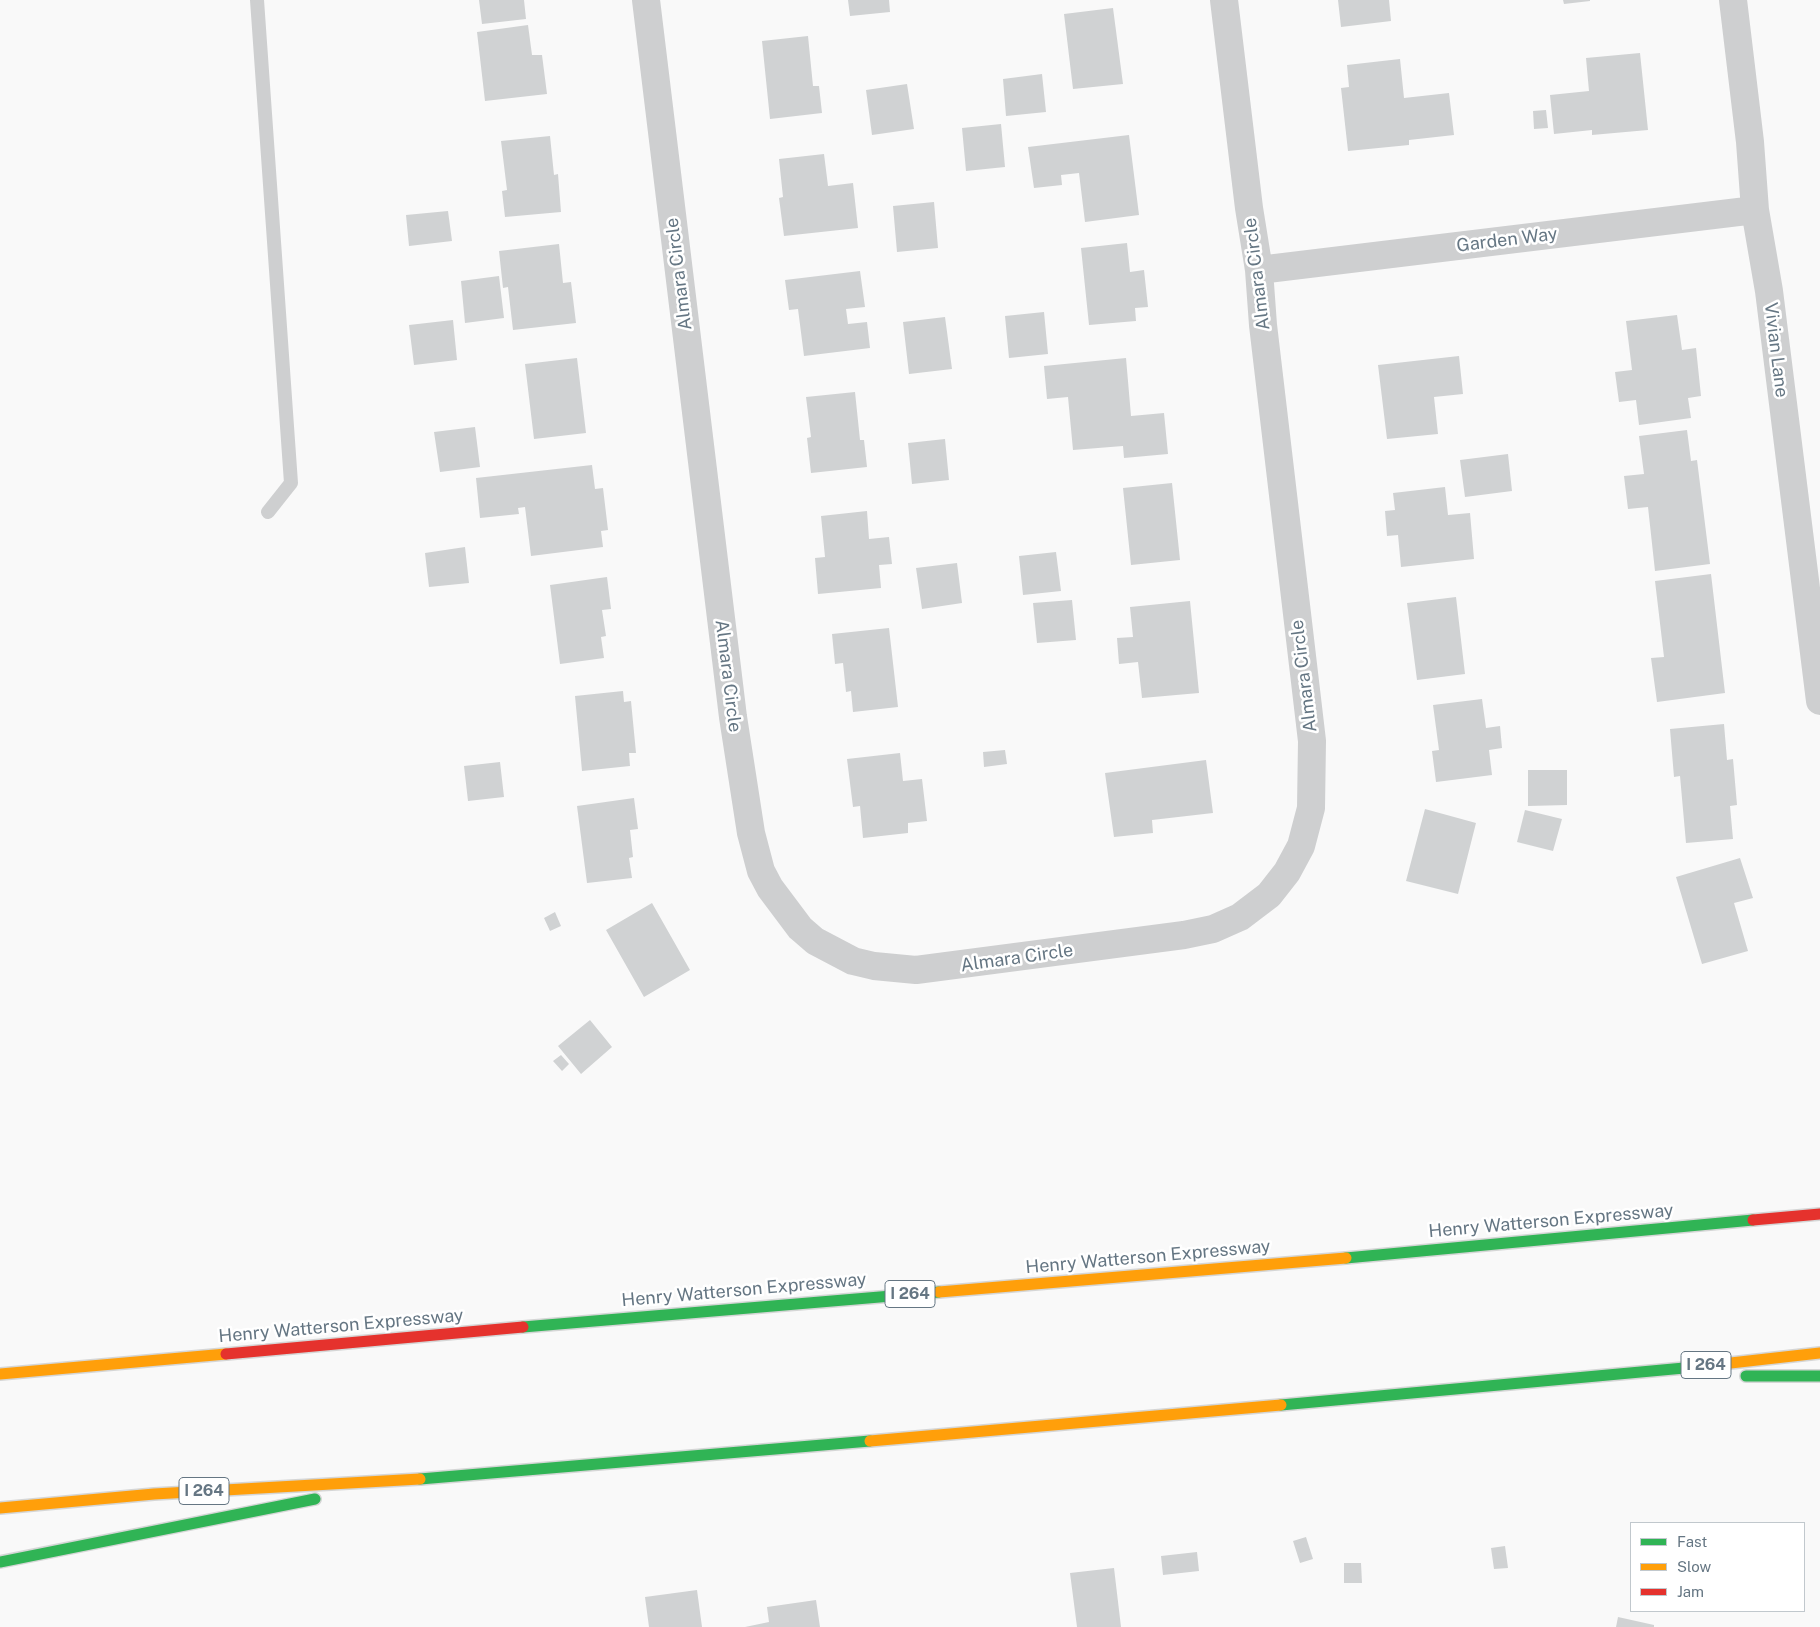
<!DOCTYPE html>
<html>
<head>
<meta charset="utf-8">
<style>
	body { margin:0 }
	#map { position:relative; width:1820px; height:1627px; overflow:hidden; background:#f9f9f9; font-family:"Public Sans",sans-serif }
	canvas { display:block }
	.legend { position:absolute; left:1630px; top:1522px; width:175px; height:90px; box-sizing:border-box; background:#fff; border:1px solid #c1c8cd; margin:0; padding:6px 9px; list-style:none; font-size:15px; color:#657683 }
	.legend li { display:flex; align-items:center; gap:10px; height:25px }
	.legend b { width:25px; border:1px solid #c1c8cd }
</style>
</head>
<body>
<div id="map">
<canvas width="1820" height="1627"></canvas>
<ul class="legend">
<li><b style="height:6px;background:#30b455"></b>Fast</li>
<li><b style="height:6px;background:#ff9f0a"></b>Slow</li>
<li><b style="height:6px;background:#e5322d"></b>Jam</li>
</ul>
</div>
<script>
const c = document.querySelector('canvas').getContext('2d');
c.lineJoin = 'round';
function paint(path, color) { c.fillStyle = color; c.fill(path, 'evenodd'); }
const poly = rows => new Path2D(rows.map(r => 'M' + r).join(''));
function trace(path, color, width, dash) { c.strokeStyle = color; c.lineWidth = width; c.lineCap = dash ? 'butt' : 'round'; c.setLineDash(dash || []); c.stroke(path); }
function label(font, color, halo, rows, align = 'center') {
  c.font = font + ' "Public Sans",sans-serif'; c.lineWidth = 5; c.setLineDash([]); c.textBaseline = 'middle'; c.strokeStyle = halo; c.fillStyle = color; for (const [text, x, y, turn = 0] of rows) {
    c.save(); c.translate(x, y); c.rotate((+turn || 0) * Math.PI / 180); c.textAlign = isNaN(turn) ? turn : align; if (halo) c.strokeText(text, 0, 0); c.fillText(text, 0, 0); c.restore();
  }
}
paint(poly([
	[479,0,524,0,526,19,482,24],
	[848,0,889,0,890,12,850,16],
	[1338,0,1389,0,1391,21,1341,27],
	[1563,0,1590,0,1590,1,1564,4],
	[1113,8,1123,84,1073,89,1064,14],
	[528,25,532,55,542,55,547,94,485,101,477,32],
	[808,36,813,86,819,86,822,113,770,119,762,41],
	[1640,53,1648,130,1592,135,1592,130,1554,134,1550,95,1589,91,1586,58],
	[1400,59,1404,98,1449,93,1454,135,1409,140,1409,145,1348,151,1341,88,1349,87,1347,65],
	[1042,74,1046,112,1006,116,1003,79],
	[907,84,914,129,872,135,866,90],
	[1546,110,1548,128,1534,129,1533,111],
	[1001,124,1005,167,966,171,962,128],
	[1129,135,1139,215,1085,222,1079,173,1061,175,1062,185,1034,188,1028,147],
	[550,136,554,175,558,174,561,212,505,217,502,191,507,190,501,141],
	[824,154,828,186,853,183,858,228,784,236,779,198,783,197,779,159],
	[934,202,938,248,897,252,893,206],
	[448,211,452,241,409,246,406,215],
	[1127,243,1130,272,1144,270,1148,307,1135,308,1136,321,1089,325,1081,248],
	[559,244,563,283,571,282,576,323,513,330,508,287,503,288,499,251],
	[860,271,865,307,846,309,848,324,867,322,870,348,804,356,798,309,789,310,785,280],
	[499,276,504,318,465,323,461,281],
	[1044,312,1048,354,1009,358,1005,316],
	[1677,315,1682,350,1696,348,1701,396,1688,398,1691,418,1639,425,1636,400,1619,402,1615,372,1632,370,1626,321],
	[945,317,952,369,909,374,903,322],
	[453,320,457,360,414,365,409,325],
	[1459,356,1463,394,1434,397,1438,434,1387,439,1378,365],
	[577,358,586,433,534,439,525,364],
	[1126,358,1131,416,1164,413,1168,454,1124,458,1123,446,1073,450,1068,397,1047,399,1044,366],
	[855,392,860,440,864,440,867,467,811,473,807,438,811,437,806,397],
	[475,427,480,467,440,472,434,432],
	[1687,430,1691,461,1697,460,1710,564,1655,571,1648,507,1628,509,1624,476,1644,474,1639,436],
	[945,439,949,480,912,484,908,443],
	[1508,454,1512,491,1465,497,1460,460],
	[592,465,595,489,603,488,608,530,601,531,603,547,531,556,525,507,518,508,519,514,480,518,476,478],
	[1172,483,1180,560,1131,565,1123,488],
	[1445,487,1448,515,1470,513,1474,559,1401,567,1398,535,1387,536,1385,511,1395,510,1393,493],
	[867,511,869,539,889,537,892,564,879,565,881,588,818,594,815,558,825,557,821,516],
	[465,547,469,583,429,587,425,553],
	[1056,552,1061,591,1023,595,1019,556],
	[957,563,962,603,922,609,916,568],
	[1711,574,1725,693,1657,702,1651,658,1664,657,1655,581],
	[607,577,611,609,602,610,606,636,601,637,604,658,560,664,550,585],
	[1456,597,1465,674,1417,680,1407,603],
	[1072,600,1076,640,1037,643,1033,603],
	[1190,601,1199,693,1142,698,1138,662,1119,664,1117,638,1133,637,1130,607],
	[889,628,898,707,853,712,851,691,846,692,843,663,835,664,832,634],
	[623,691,624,702,631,701,636,753,629,753,630,766,582,771,575,696],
	[1482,699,1486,728,1500,726,1502,748,1489,750,1492,775,1436,782,1432,751,1439,750,1433,705],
	[1724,724,1727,760,1733,759,1737,805,1730,806,1733,839,1686,843,1680,776,1674,777,1670,729],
	[1005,750,1007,764,984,767,983,752],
	[900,753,903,781,922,779,927,821,908,823,908,833,863,838,860,806,853,807,847,759],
	[1206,760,1213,813,1152,820,1153,833,1114,837,1105,773],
	[500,762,504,797,468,801,464,766],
	[1528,770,1567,770,1567,805,1528,806],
	[634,798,638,829,630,830,633,857,629,858,632,878,587,883,577,806],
	[1425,809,1476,823,1458,894,1406,881],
	[1525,810,1562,819,1553,851,1517,842],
	[1740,858,1753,898,1734,903,1748,951,1702,964,1676,877],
	[652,903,690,970,644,997,606,930],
	[555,912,561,926,550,931,544,918],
	[590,1020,612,1047,581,1074,558,1046],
	[561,1055,569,1064,562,1071,553,1061],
	[1306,1537,1313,1559,1300,1563,1293,1541],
	[1505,1546,1508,1568,1494,1569,1491,1548],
	[1197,1552,1199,1571,1163,1575,1161,1556],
	[1344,1563,1361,1563,1362,1583,1344,1583],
	[1114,1568,1121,1627,1077,1627,1070,1573],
	[697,1590,702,1627,649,1627,645,1597],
	[816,1600,820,1627,745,1627,769,1622,767,1607],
	[1618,1617,1654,1625,1654,1627,1616,1627]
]), '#d0d2d3');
const fast = poly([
	[1346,1258,1753,1220],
	[523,1327,939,1292],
	[1746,1376,1820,1376],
	[1281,1405,1695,1367],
	[420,1479,870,1441],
	[0,1562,315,1499]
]);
const slow = poly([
	[939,1292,1346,1258],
	[1695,1367,1820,1353],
	[0,1374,226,1354],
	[870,1441,1281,1405],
	[0,1508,154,1494,420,1479]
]);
const jam = poly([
	[1753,1220,1820,1214],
	[226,1354,523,1327]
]);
trace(fast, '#d5d6d6', 14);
trace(slow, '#d5d6d6', 14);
trace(jam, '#d5d6d6', 14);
trace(poly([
	[257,0,291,483,268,512]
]), '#cecfd0', 14);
trace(poly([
	[646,0,733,717,751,833,761,871,770,888,800,928,815,941,853,961,874,966,916,970,1184,935,1213,929,1240,917,1269,895,1287,872,1301,846,1311,808,1312,741,1263,325,1259,270,1249,208,1224,0],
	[1733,0,1750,142,1755,210,1769,291,1820,701],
	[1259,270,1755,210]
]), '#cecfd0', 28);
trace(fast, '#30b455', 11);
trace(slow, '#ff9f0a', 11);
trace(jam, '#e5322d', 11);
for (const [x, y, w] of [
	[910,1294,50],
	[1706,1365,50],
	[204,1491,50]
]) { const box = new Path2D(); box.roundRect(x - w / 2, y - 13.5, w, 27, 4); c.fillStyle = '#fff'; c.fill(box); trace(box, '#657683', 1); }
label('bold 16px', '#657683', null, [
	["I 264",910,1294],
	["I 264",1706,1365],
	["I 264",204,1491]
]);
label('18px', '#657683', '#fff', [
	["Garden Way",1507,240,-7],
	["Almara Circle",679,274,-97],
	["Almara Circle",1257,274,-97],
	["Vivian Lane",1776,350,83],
	["Almara Circle",728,676,83],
	["Almara Circle",1304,676,-97],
	["Almara Circle",1017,958,-8],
	["Henry Watterson Expressway",1551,1221,-5],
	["Henry Watterson Expressway",1148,1257,-5],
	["Henry Watterson Expressway",744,1290,-5],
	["Henry Watterson Expressway",341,1326,-5]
]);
</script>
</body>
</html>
